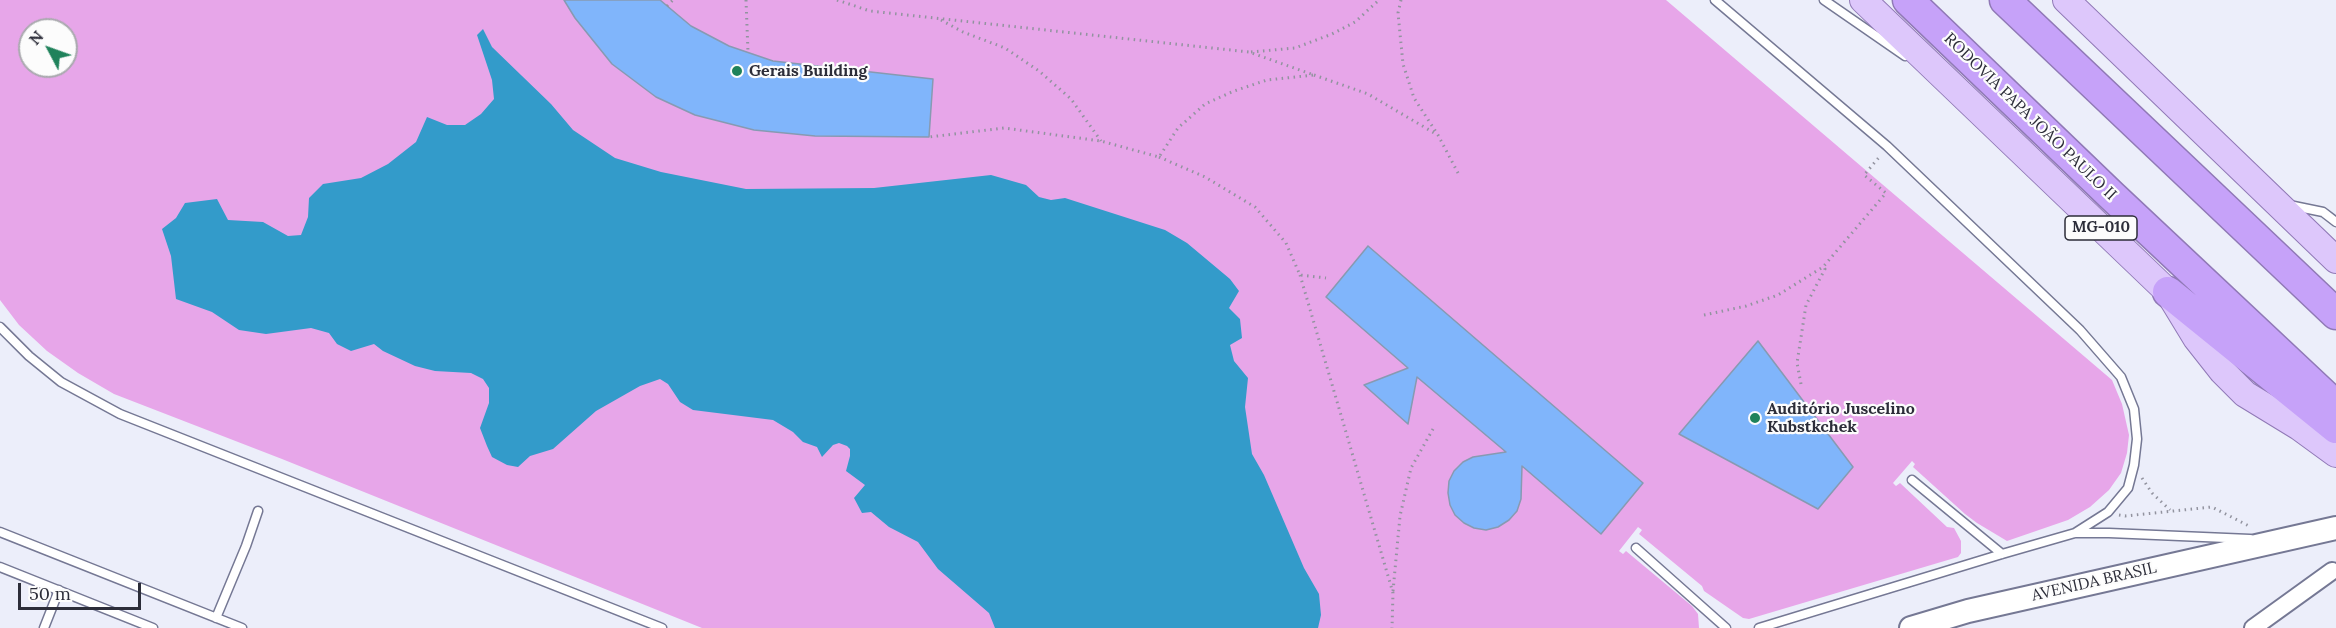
<!DOCTYPE html>
<html>
<head>
<meta charset="utf-8">
<style>
	body { margin:0 }
	#map { position:relative; width:2336px; height:628px; overflow:hidden; background:#eceefa; font-family:Lora,serif }
	canvas { display:block }
	.north { position:absolute; left:18px; top:18px; width:60px; height:60px; box-sizing:border-box; background:#fcfcfc; border:2px solid #a9a9ae; border-radius:50%; rotate:311deg; font-size:16px; font-weight:700; line-height:24px; text-align:center; color:#2c2d39 }
	.north::after { content:''; display:block; margin:auto; width:21px; height:27px; background:#1f825b; clip-path:polygon(50% 0,100% 100%,50% 72%,0 100%) }
	.scale { position:absolute; left:18px; top:583px; width:123px; height:27px; box-sizing:border-box; border:3px solid #2c2d39; border-top:0; padding-left:8px; font-size:18px; line-height:21px; white-space:nowrap; color:#2c2d39; -webkit-text-stroke:4px #fcfcfc; paint-order:stroke }
</style>
</head>
<body>
<div id="map">
<canvas width="2336" height="628"></canvas>
<div class="north">N</div>
<div class="scale">50 m</div>
</div>
<script>
const c = document.querySelector('canvas').getContext('2d');
c.lineJoin = 'round';
function paint(path, color) { c.fillStyle = color; c.fill(path, 'evenodd'); }
const poly = rows => new Path2D(rows.map(r => 'M' + r).join(''));
function trace(path, color, width, dash) { c.strokeStyle = color; c.lineWidth = width; c.lineCap = dash ? 'butt' : 'round'; c.setLineDash(dash || []); c.stroke(path); }
function label(font, color, halo, rows, align = 'center') {
  c.font = font + ' Lora,serif'; c.lineWidth = 4.5; c.setLineDash([]); c.textBaseline = 'middle'; c.strokeStyle = halo; c.fillStyle = color; for (const [text, x, y, turn = 0] of rows) {
    c.save(); c.translate(x, y); c.rotate((+turn || 0) * Math.PI / 180); c.textAlign = isNaN(turn) ? turn : align; if (halo) c.strokeText(text, 0, 0); c.fillText(text, 0, 0); c.restore();
  }
}
paint(poly([
	[0,0,1666,0,2112,380,2122,404,2129,435,2127,453,2121,473,2109,490,2090,507,2068,520,2007,541,1977,523,1965,514,1913,467,1915,464,1912,461,1893,483,1896,486,1900,483,1947,527,1954,528,1961,541,1961,553,1958,557,1749,619,1743,618,1704,591,1702,586,1639,534,1642,530,1638,527,1619,551,1623,554,1626,551,1692,606,1698,614,1699,628,702,628,282,459,114,394,78,373,47,351,19,325,0,300],
	[30,30,66,30,66,66,30,66]
]), '#e7a6e9');
paint(poly([
	[483,29,492,47,551,104,573,130,615,158,661,172,746,189,874,188,991,175,1026,185,1039,197,1051,200,1065,198,1165,230,1187,243,1230,279,1239,291,1229,308,1240,319,1242,338,1230,345,1234,361,1248,378,1245,407,1252,454,1264,475,1304,568,1319,594,1321,615,1318,628,995,628,989,613,938,569,918,542,889,527,871,512,862,513,854,498,865,485,846,471,850,456,850,449,847,446,839,443,833,445,822,457,817,447,803,442,793,432,773,420,693,410,680,402,668,384,660,379,640,386,596,411,553,449,530,456,518,467,507,465,492,457,487,446,480,428,489,403,489,388,483,379,471,373,435,371,415,366,383,351,374,344,351,351,337,344,329,333,311,328,266,334,239,330,212,312,176,299,171,256,162,229,176,218,185,203,217,199,228,220,263,222,288,236,301,235,308,217,309,198,323,184,361,178,388,164,416,142,427,117,447,125,465,125,481,114,494,99,492,80,477,35]
]), '#339bca');
const building = poly([
	[564,0,660,0,691,26,729,46,773,61,933,79,929,137,815,136,754,130,695,115,656,97,612,64,575,18,564,0],
	[1368,246,1643,483,1601,534,1522,466,1521,499,1517,511,1509,520,1498,527,1486,530,1474,528,1464,523,1455,515,1450,505,1448,493,1449,481,1454,471,1463,462,1473,457,1506,452,1417,377,1408,424,1364,385,1408,368,1326,297,1368,246],
	[1758,341,1853,467,1818,509,1679,434,1758,341]
]);
paint(building, '#80b5fb');
trace(building, '#879ab2', 1.5);
const lane = poly([
	[1715,0,1887,146,2080,330,2121,377,2134,409,2137,439,2134,465,2128,488,2108,512,2075,533],
	[1824,0,1905,56],
	[2289,205,2323,212,2336,222],
	[0,327,29,356,61,382,120,414,662,628],
	[1912,480,2002,554],
	[0,532,242,628],
	[1636,548,1726,628],
	[0,567,153,628],
	[216,618,246,546,258,511],
	[44,628,59,590],
	[1759,628,2002,554,2075,533,2109,533,2250,539]
]);
const street = poly([
	[2253,628,2332,571]
]);
const secondary = poly([
	[1911,628,1968,611,2336,528]
]);
const primary = poly([
	[1863,0,2168,292,2196,338,2222,371,2245,394,2299,427,2336,454],
	[2066,0,2336,260]
]);
const highway = poly([
	[1908,0,2111,195,2336,406],
	[2005,0,2336,314],
	[2168,292,2336,428]
]);
trace(lane, '#757894', 11);
trace(street, '#757894', 20);
trace(secondary, '#757894', 26);
trace(primary, '#9079b6', 28);
trace(highway, '#9079b6', 33);
trace(poly([
	[746,0,748,52],
	[837,0,870,11,1249,52,1314,75,1267,80,1234,91,1205,104,1178,128,1159,157,1101,141,1004,128,929,137],
	[1401,0,1398,13,1403,64,1414,98,1438,135,1458,173],
	[667,6,673,0],
	[941,20,963,32,1005,48,1039,71,1071,99,1101,141],
	[1251,52,1295,48,1332,34,1355,22,1379,0],
	[1314,75,1368,94,1436,134],
	[1159,157,1205,177,1255,207,1286,243,1300,275,1326,278],
	[1300,275,1393,593,1392,628],
	[1704,315,1746,306,1778,295,1823,267,1886,193,1864,175,1881,155],
	[1801,384,1797,363,1806,305,1825,269,1823,267],
	[2142,478,2152,493,2170,510],
	[2119,515,2125,516,2212,507,2249,526],
	[1393,591,1400,516,1411,468,1433,429]
]), '#92939f', 3, [1.5, 4.5]);
trace(lane, '#fff', 8);
trace(street, '#fff', 16);
trace(secondary, '#fff', 22);
trace(primary, '#ddc7fb', 26);
trace(highway, '#c6a2f9', 30);
for (const [x, y, r, color] of [
	[737,71,6,"#1f825b"],
	[1755,418,6,"#1f825b"]
]) { const dot = new Path2D(); dot.arc(x, y, r, 0, 2 * Math.PI); c.fillStyle = color; c.fill(dot); trace(dot, '#fcfcfc', 2); }
for (const [x, y, w] of [
	[2101,228,72]
]) { const box = new Path2D(); box.roundRect(x - w / 2, y - 12, w, 24, 4.5); c.fillStyle = '#fcfcfc'; c.fill(box); trace(box, '#2c2d39', 1.5); }
label('bold 15px', '#2c2d39', null, [
	["MG-010",2101,228]
]);
label('bold 16px', '#2c2d39', '#fcfcfc', [
	["Gerais Building",749,71],
	["Auditório Juscelino",1767,409],
	["Kubstkchek",1767,427]
], 'left');
label('16px', '#2c2d39', '#fcfcfc', [
	["RODOVIA PAPA JOÃO PAULO II",2030,117,44],
	["AVENIDA BRASIL",2094,582,-13]
]);
</script>
</body>
</html>
